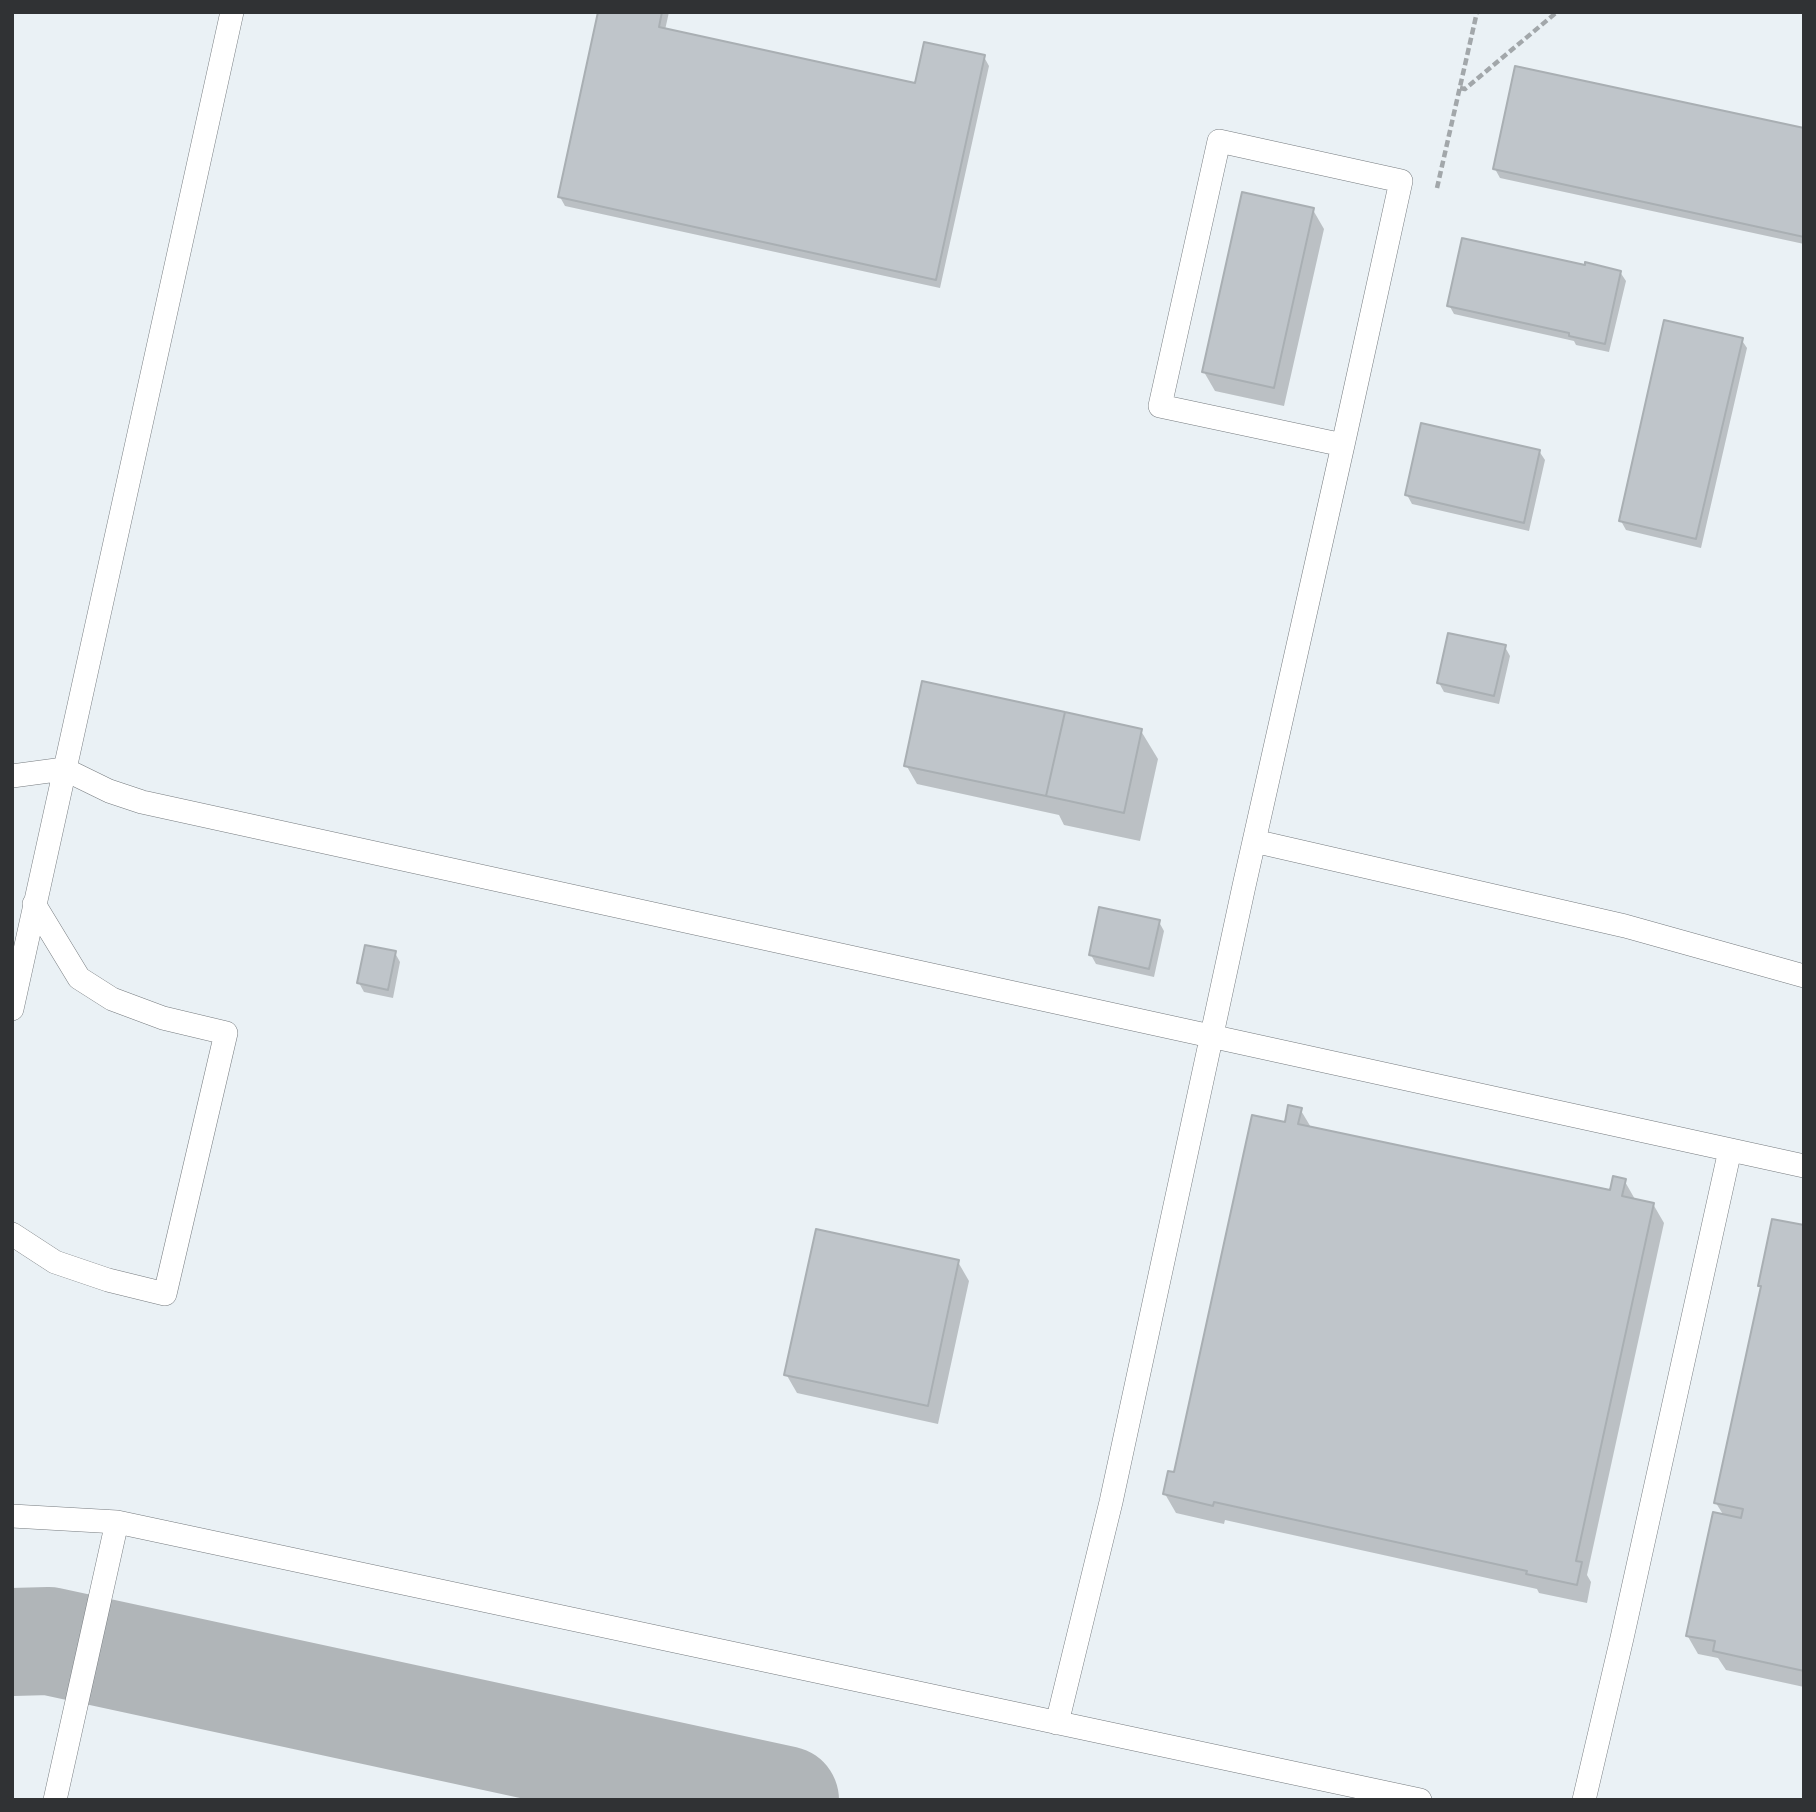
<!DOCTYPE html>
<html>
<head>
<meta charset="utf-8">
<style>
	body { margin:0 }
	#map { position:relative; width:1816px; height:1812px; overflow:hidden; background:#eaf1f5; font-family:Signika,sans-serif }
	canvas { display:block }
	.frame { position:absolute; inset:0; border:14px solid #303234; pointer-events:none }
</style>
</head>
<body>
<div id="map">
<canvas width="1816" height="1812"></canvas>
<div class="frame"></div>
</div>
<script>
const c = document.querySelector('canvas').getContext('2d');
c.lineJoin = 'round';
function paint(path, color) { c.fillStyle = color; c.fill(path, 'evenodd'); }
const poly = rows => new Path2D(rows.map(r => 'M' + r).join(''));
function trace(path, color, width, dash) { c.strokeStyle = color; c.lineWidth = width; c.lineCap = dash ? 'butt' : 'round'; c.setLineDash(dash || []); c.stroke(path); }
paint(poly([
	[600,12,669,12,665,30,916,85,984,57,989,66,940,288,565,206,560,197],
	[1804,130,1804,244,1500,178,1495,169],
	[1313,210,1324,229,1284,406,1215,391,1204,372],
	[1620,272,1626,281,1609,352,1576,345,1574,341,1454,314,1449,305],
	[1741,339,1747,348,1701,548,1626,530,1621,521],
	[1539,451,1545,460,1529,531,1412,504,1407,495],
	[1505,647,1510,656,1499,704,1444,692,1439,683],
	[1141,731,1158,759,1140,841,1064,825,1059,815,917,784,906,765],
	[1159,922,1164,931,1154,977,1096,964,1091,955],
	[395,953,400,962,393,998,364,992,359,983],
	[1300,1109,1312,1129,1611,1192,1624,1180,1636,1201,1653,1204,1664,1223,1587,1575,1591,1582,1587,1603,1539,1593,1537,1589,1460,1572,1225,1520,1224,1524,1176,1513,1165,1494,1175,1474,1286,1124],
	[1804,1227,1804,1687,1726,1670,1718,1658,1698,1654,1687,1635,1724,1516,1716,1503,1762,1289,1760,1285],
	[958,1262,969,1281,938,1424,797,1393,786,1374]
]), '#0003');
trace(poly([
	[12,1642,49,1641,785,1800]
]), '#b0b5b8', 108);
const building = poly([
	[598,12,662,12,659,27,915,83,924,42,985,55,936,280,558,197,598,12],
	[1515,66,1804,128,1804,237,1493,169,1515,66],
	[1242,192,1314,208,1274,388,1202,372,1242,192],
	[1462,238,1585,265,1585,262,1621,271,1605,344,1569,336,1569,333,1447,306,1462,238],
	[1664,320,1743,338,1696,539,1619,521,1664,320],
	[1421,423,1540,450,1524,523,1405,495,1421,423],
	[1448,633,1506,645,1494,696,1437,683,1448,633],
	[922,681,1065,712,1046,796,904,766,922,681],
	[1065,712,1142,729,1124,813,1046,796,1065,712],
	[1099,907,1160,920,1149,969,1089,955,1099,907],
	[365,945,396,951,388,990,357,983,365,945],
	[1288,1105,1302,1108,1298,1124,1610,1190,1613,1176,1626,1179,1622,1196,1654,1203,1576,1561,1582,1562,1577,1585,1526,1574,1527,1571,1214,1502,1213,1506,1163,1494,1168,1471,1174,1472,1252,1115,1285,1122,1288,1105],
	[1772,1219,1804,1225,1804,1671,1713,1651,1715,1641,1686,1636,1713,1512,1741,1518,1743,1509,1714,1503,1761,1286,1758,1286,1772,1219],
	[816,1229,959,1260,928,1406,784,1375,816,1229]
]);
paint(building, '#bfc5ca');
trace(building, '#a9afb3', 2);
const service = poly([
	[12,776,64,769,109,791,142,802,1804,1166],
	[1254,841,1625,926,1804,976],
	[12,1009,232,12],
	[12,1234,55,1262,108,1280,165,1294,226,1033,163,1018,112,999,79,978,34,904],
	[12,1516,117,1522,1420,1800],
	[1057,1723,1111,1502,1244,886,1343,445,1401,181,1219,141,1160,406,1343,445],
	[55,1800,117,1522],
	[1584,1800,1622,1638,1730,1150]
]);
trace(service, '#767b7f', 24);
trace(poly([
	[1460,88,1465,89,1557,12],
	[1437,188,1477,12]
]), '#a2a7aa', 4.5, [7, 3.5]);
trace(service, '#fff', 23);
</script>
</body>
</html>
